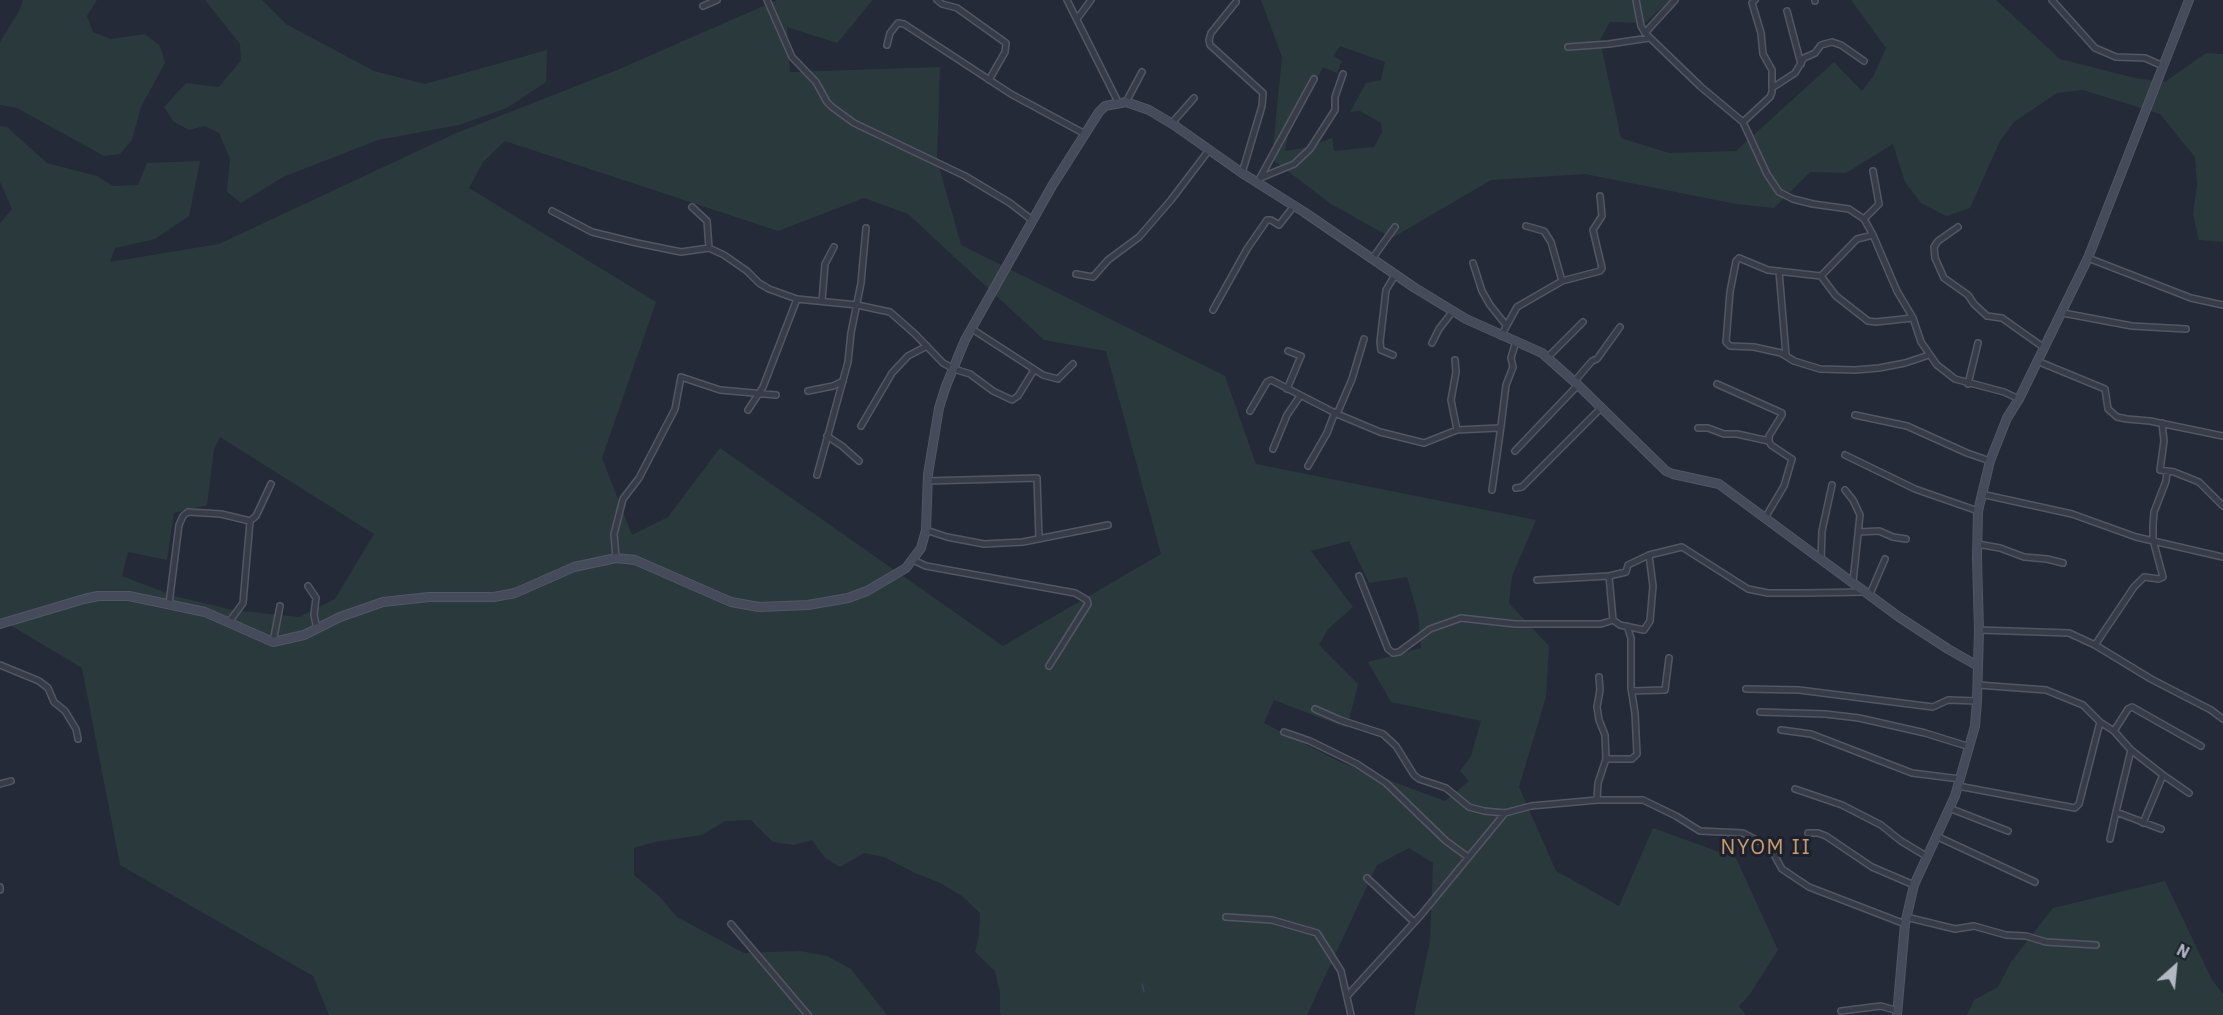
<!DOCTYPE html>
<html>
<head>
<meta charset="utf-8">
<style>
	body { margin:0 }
	#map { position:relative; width:2223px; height:1015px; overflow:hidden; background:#242a37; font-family:"IBM Plex Sans",sans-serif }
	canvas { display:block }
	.north { position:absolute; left:2145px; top:937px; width:60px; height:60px; -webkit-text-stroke:4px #1c212d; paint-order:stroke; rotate:27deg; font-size:16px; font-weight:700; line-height:24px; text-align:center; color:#b2b7c4 }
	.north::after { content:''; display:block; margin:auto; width:21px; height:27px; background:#b2b7c4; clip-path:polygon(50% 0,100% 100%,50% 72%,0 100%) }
</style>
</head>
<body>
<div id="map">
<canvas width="2223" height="1015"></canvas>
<div class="north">N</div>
</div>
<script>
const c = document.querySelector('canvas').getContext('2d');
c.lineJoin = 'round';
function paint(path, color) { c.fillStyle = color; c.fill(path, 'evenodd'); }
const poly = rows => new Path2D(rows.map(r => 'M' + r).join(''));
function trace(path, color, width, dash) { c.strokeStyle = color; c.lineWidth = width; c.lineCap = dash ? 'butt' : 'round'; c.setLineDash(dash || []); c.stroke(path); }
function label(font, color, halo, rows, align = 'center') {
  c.font = font + ' "IBM Plex Sans",sans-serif'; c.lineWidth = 6; c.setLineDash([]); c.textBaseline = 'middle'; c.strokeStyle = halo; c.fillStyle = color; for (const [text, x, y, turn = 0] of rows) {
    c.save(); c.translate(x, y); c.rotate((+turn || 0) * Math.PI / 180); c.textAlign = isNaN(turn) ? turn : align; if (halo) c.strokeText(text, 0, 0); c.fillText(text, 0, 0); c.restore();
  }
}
paint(poly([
	[23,0,97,0,87,16,93,32,111,39,145,34,160,46,165,63,141,107,132,140,120,154,104,156,17,108,0,105,0,42,19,11],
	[205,0,262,0,286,24,374,71,425,84,547,50,546,82,507,108,459,125,378,140,283,177,241,203,227,192,230,159,219,133,205,126,189,130,174,122,164,107,186,83,219,87,241,60,240,44],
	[777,0,873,0,837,43,787,27,790,72,940,67,937,159,961,245,1225,376,1256,464,1536,520,1512,576,1509,603,1549,646,1546,697,1519,787,1556,871,1619,906,1653,828,1736,858,1778,950,1750,994,1739,1006,1746,1015,1414,1015,1430,941,1433,863,1409,848,1377,865,1307,1015,1002,1015,1000,1013,1000,993,995,971,975,952,979,935,980,913,962,896,940,883,915,873,884,857,864,853,840,867,825,858,812,840,794,845,773,842,751,820,725,821,702,835,655,842,634,848,634,875,659,896,677,917,744,953,800,951,827,956,851,969,887,1015,329,1015,313,976,120,865,82,668,0,619,0,223,12,209,0,182,0,126,7,127,47,163,97,176,113,186,138,185,147,163,200,161,189,216,155,239,115,248,110,262,219,244,454,134,617,70],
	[505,141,778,231,864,198,908,214,1044,340,1106,351,1161,554,1003,646,720,448,668,517,632,535,602,458,656,302,469,188,483,162],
	[220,437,374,534,335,599,299,617,233,610,174,596,122,576,128,552,167,560,174,513,207,505,214,449],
	[1349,541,1369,583,1407,577,1418,615,1421,648,1368,662,1391,702,1481,721,1471,756,1460,771,1469,781,1445,801,1340,762,1264,723,1274,700,1347,728,1358,684,1319,645,1328,629,1353,607,1311,551],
	[1261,0,1670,0,1645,23,1610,22,1600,40,1621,138,1669,153,1736,151,1834,62,1862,91,1874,75,1886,48,1851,0,1996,0,2060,59,2135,78,2165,82,2206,53,2223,54,2223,242,2199,240,2193,214,2197,185,2195,157,2160,114,2083,90,2057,93,2014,122,2000,141,1970,208,1946,216,1921,203,1905,182,1893,144,1846,173,1810,172,1774,208,1736,204,1585,174,1491,180,1392,238,1331,204,1272,159,1282,57],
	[1340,46,1385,62,1381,80,1366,83,1350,112,1360,111,1381,123,1382,132,1374,147,1334,151,1332,138,1308,147,1285,151,1288,136,1323,67,1337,73,1342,61,1333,56],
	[2165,881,2212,980,2223,994,2223,1015,1967,1015,1974,1000,1998,987,2011,962,2053,908]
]), '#2a3a3c');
trace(poly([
	[1142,984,1144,992]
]), '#3a465f', 1.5);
const street = poly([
	[767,0,792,57,816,82,827,102,832,107,854,123,965,176,1010,203,1032,220],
	[937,0,942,4,957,8,1006,43,1005,52,989,80],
	[1067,0,1119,104],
	[1636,0,1641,26,1645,33,1701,87,1743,122,1767,174,1779,192,1793,199,1813,204,1849,209,1864,219,1873,235,1897,291,1913,318,1921,342,1937,365,1955,379,2004,392,2019,399],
	[1815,0,1815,1],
	[2052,0,2095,48,2116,57,2145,58,2163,66],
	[1236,2,1211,33,1209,40,1210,45,1263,93,1262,106,1242,173],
	[703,6,717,0],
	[1787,11,1801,64],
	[1077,19,1091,0],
	[1645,33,1675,0],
	[887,45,890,33,898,23,904,24,1011,94,1085,134],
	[1568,47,1609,44,1649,38],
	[1772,88,1795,73,1804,58,1815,53,1821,45,1832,42,1841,45,1864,61],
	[1126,102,1142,72],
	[1743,122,1770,97,1772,92,1772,70,1763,54,1761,33,1752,3,1755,0],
	[1172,123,1194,98],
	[1260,178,1294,164,1310,149,1335,110,1335,97,1343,74],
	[1260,178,1314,79],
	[692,207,707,221,709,248,724,255,747,271,759,283,769,289,797,299,857,305,890,312,915,334,943,363,954,369,970,374,993,391,1012,400,1018,396,1034,370],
	[552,211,592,232,637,243,681,252,709,248],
	[1864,219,1879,204,1873,171],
	[1526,226,1544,231,1551,242,1562,281],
	[1958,227,1938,241,1934,247,1935,258,1944,278,1968,295,1974,304,1987,316,2002,318,2043,347],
	[2088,258,2191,298,2223,305],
	[1372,259,1395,227],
	[1473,263,1482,291,1490,305,1506,325],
	[1779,271,1786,355],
	[1076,274,1093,277,1108,260,1139,237,1171,200,1209,150],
	[1821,276,1857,239,1873,235],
	[822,301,825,264,834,247],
	[1213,310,1247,249,1267,220,1271,220,1279,225,1294,206],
	[2063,313,2132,326,2186,329],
	[1913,318,1876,322,1868,321,1836,296,1821,276,1768,270,1739,258,1736,261,1730,292,1726,342,1730,346,1754,347,1781,353,1794,361,1820,369,1855,370,1879,368,1905,363,1929,355],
	[972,329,1043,375,1058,379,1073,364],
	[1501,336,1517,307,1562,281,1600,271,1602,268,1593,230,1602,216,1600,196],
	[1432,343,1439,329,1453,311],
	[1393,355,1381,350,1380,342,1386,290,1395,275],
	[1547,358,1583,322],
	[1455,360,1456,372,1451,400,1457,430],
	[2037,361,2105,389,2108,409,2117,417,2127,419,2150,421,2223,436],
	[1574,382,1592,361,1597,359,1620,327],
	[1717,384,1782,413,1782,415,1769,436,1769,441],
	[1968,384,1978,343],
	[1287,389,1301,356,1288,351],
	[808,391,833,386,843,381],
	[748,410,763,387,797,299],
	[1250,411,1267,382,1271,380,1337,414,1380,432,1424,443,1457,430,1498,428,1501,426,1506,385,1513,367,1511,358,1516,341],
	[1337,414,1352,379,1364,339],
	[1855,415,1907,426,1967,453,1990,461],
	[2162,423,2164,441,2160,470,2174,472,2199,482,2223,506],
	[861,426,892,373,908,356,927,346],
	[1698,428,1708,428,1724,434,1737,434,1769,441,1771,445,1792,459,1784,486,1765,518],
	[827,436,842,446,859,461],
	[1273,449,1287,415,1300,396],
	[1515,451,1578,385],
	[1845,455,1915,489,1978,511],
	[1308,466,1327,433,1335,412],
	[817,475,848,362,851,333,861,283,866,228],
	[927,481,1037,478,1039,539],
	[1516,488,1522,487,1601,408],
	[1492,490,1501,426],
	[1845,490,1853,500,1860,515,1853,582],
	[1981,494,2072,514,2136,537,2223,557],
	[926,530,947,537,984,544,1023,542,1108,525],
	[1859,532,1879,531,1893,537,1906,539],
	[1977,544,2000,548,2024,557,2047,559,2063,563],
	[616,558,614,534,623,499,639,478,675,409,681,377,720,390,776,395],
	[913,560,926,566,1075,593,1087,600,1088,604,1049,666],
	[1821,560,1822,531,1832,485],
	[1359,576,1388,649,1393,653,1399,652,1430,629,1461,618,1515,624,1601,624,1613,620],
	[1609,576,1613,620,1620,625,1644,630,1650,621,1653,586,1649,555],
	[1537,580,1609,576,1626,572,1628,565,1649,555,1682,547,1748,589,1768,593,1804,593,1864,592],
	[308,586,316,598,314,615,317,629],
	[1870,594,1885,559],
	[169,604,179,525,183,516,188,512,221,514,250,521],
	[229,622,243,603,250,521,256,516,271,484],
	[1979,630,2069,633,2095,645,2151,679,2211,710,2223,719],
	[273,642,280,606],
	[2095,645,2134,587,2144,577,2159,579,2163,577,2153,540,2153,525,2154,512,2166,481,2167,471],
	[0,665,39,681,48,688,54,702,65,711,76,729,78,739],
	[1978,685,2046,690,2083,705,2100,722,2114,731,2131,750,2116,812,2161,829],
	[1746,689,1799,690,1933,707,1948,700,1977,701],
	[1632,691,1665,690,1669,658],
	[1315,709,1340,720,1383,734,1396,746,1414,775,1419,779,1446,788,1469,807,1484,811,1505,813,1531,806,1597,800,1643,800,1676,816,1700,831,1743,833,1770,847,1782,869,1809,887,1905,924],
	[1760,712,1825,714,1859,718,1925,733,1970,747],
	[1781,730,1811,734,1912,773,1960,779],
	[2114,731,2128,709,2132,707,2201,746],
	[1284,732,1310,741,1357,764,1386,783,1446,841,1468,857],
	[2131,750,2163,775,2189,793],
	[1606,759,1632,759,1637,754,1635,713,1631,688,1631,638,1627,626],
	[0,784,11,781],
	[1958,786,2075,808,2079,804,2100,722],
	[1795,789,1842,805,1881,825,1901,841,1926,856],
	[1597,800,1598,783,1606,759,1605,735,1599,720,1597,707,1600,690,1599,677],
	[1949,808,2008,831],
	[2143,823,2163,775],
	[1808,833,1818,833,1826,836,1872,867,1914,885],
	[1936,836,2035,882],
	[2110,839,2116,812],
	[1367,878,1414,922],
	[0,890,0,887],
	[1226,917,1272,920,1317,933,1341,971,1351,1015],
	[1906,917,1955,929,1974,926,2006,935,2026,936,2046,942,2096,945],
	[731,924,808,1015],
	[1348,995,1421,915,1505,813],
	[1841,1011,1881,1006,1898,1011]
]);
const secondary = poly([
	[0,624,84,599,98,596,129,596,205,612,273,642,304,635,340,617,383,602,429,597,494,597,515,593,574,567,616,558,635,560,731,602,759,607,808,605,848,598,867,591,906,568,921,548,926,530,928,474,939,408,946,386,965,340,1052,186,1099,112,1105,106,1126,102,1149,110,1174,125,1242,173,1304,212,1415,288,1466,319,1542,353,1578,385,1666,471,1673,474,1719,484,1899,617,1948,649,1978,666],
	[1897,1015,1905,924,1914,885,1955,796,1975,726,1977,701,1979,630,1977,558,1978,511,1990,461,2007,418,2019,399,2088,258,2189,0]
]);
trace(street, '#525763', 8);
trace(secondary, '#525763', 10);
trace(street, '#373c48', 5);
trace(secondary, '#454b5a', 8);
c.letterSpacing = '1.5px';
label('21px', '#c89d69', '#1c212d', [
	["NYOM II",1766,848]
]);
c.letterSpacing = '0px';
</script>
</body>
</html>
